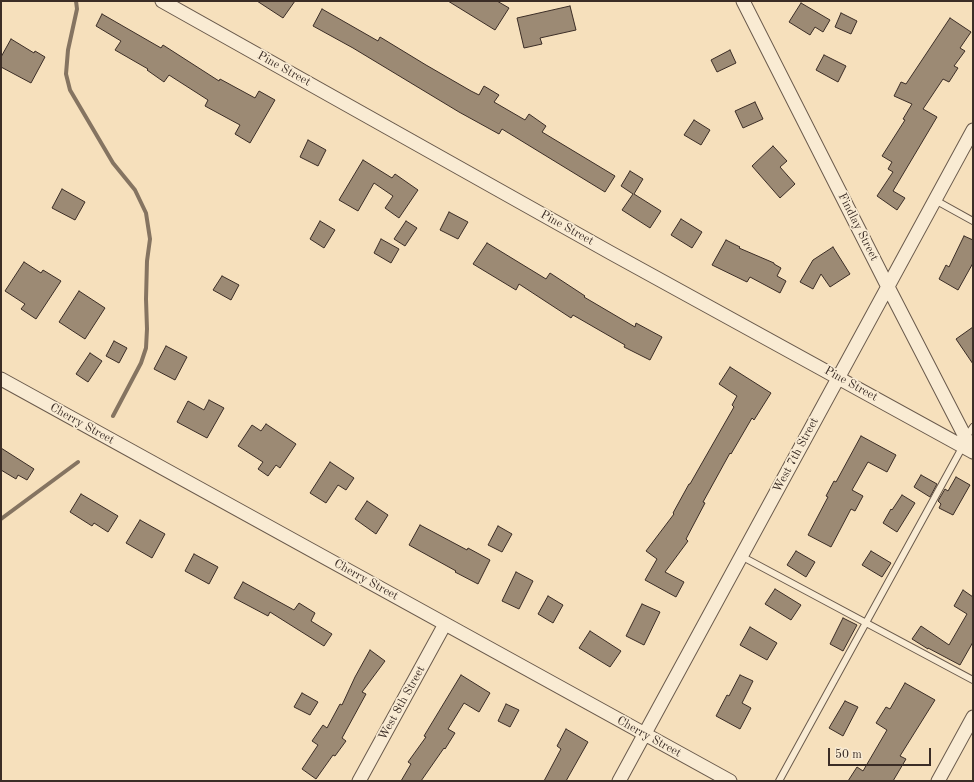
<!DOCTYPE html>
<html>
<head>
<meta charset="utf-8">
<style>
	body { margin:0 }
	#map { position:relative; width:974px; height:782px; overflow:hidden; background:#f6e0bc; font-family:"Old Standard TT",serif }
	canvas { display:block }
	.frame { position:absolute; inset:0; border:2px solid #3b2d26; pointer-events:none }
	.scale { position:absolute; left:828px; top:748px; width:103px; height:18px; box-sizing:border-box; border:2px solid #3b2d26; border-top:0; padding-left:5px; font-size:12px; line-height:14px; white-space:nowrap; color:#3b2d26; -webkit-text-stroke:3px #f9ebd3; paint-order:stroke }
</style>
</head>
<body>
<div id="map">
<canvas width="974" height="782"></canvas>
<div class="frame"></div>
<div class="scale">50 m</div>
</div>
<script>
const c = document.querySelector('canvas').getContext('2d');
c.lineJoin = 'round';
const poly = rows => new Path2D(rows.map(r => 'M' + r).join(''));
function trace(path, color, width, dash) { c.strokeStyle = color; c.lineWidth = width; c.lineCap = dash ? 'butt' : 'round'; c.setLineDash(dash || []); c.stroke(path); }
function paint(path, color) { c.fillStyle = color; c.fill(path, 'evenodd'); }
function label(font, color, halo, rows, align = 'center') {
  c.font = font + ' "Old Standard TT",serif'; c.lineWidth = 3.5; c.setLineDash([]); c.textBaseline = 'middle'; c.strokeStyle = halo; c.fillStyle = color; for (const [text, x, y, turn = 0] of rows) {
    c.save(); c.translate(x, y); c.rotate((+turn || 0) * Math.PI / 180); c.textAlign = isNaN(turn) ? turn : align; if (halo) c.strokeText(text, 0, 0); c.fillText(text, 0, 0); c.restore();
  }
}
trace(poly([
	[76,1,77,9,68,50,66,74,70,90,113,163,135,190,146,213,150,239,147,261,146,299,147,329,146,348,141,363,113,416],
	[1,519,78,462]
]), '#857461', 4);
const building = poly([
	[257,1,295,1,283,18,257,1],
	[448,1,497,1,509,8,495,30,448,1],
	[801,3,830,20,823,32,815,27,810,35,789,22,801,3],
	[570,6,576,30,540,38,542,44,524,48,517,18,570,6],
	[322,9,378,41,380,37,426,65,471,91,479,95,484,86,499,95,494,102,525,120,529,114,546,126,542,132,615,176,605,192,502,129,499,134,459,112,353,48,313,26,322,9],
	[841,13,857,21,851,34,835,27,841,13],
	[102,14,161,48,163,45,219,81,220,79,255,98,259,91,275,100,250,143,235,134,240,125,205,106,208,100,169,75,164,82,147,70,148,69,115,50,121,41,96,26,102,14],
	[950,18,971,32,960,48,965,51,954,66,958,68,949,82,943,79,923,109,937,117,893,191,905,198,897,210,877,196,893,172,888,169,892,162,882,156,905,120,903,119,912,104,894,96,901,82,906,84,950,18],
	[11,39,34,53,35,51,45,57,31,83,1,67,1,57,11,39],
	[730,50,736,63,717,72,711,60,730,50],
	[824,55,846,66,838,82,816,70,824,55],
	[755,102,763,119,743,128,735,111,755,102],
	[694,120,710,130,701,145,684,135,694,120],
	[308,140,326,150,318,166,300,157,308,140],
	[773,146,787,161,780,167,795,184,780,198,752,166,773,146],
	[363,160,392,178,395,174,418,190,399,218,385,208,393,196,374,183,358,211,339,200,363,160],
	[630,171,643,179,634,194,661,211,650,228,622,210,633,194,621,186,630,171],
	[62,189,85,202,75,220,52,208,62,189],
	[449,212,468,222,458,239,440,230,449,212],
	[681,219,702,232,692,248,671,235,681,219],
	[320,221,335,230,324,248,310,239,320,221],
	[406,221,417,228,405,246,394,239,406,221],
	[964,236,973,240,973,263,958,290,939,279,946,265,949,267,964,236],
	[381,239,399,249,391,263,374,253,381,239],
	[726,240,740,247,739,248,774,263,774,264,781,268,777,276,786,281,780,293,750,277,747,282,712,265,726,240],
	[487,243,546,279,550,273,585,296,584,297,635,327,636,323,662,337,650,360,624,347,625,345,573,315,571,318,519,284,516,290,473,264,487,243],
	[833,247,850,274,830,287,821,274,813,289,800,282,813,260,833,247],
	[24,262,41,273,43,270,61,281,36,319,21,309,25,304,5,291,24,262],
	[222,276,239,285,231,300,213,290,222,276],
	[79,291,105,308,85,339,59,322,79,291],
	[973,327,973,364,956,339,973,327],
	[114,341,127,348,119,363,106,356,114,341],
	[166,346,187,357,175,380,154,369,166,346],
	[90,353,102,361,88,382,76,374,90,353],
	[730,367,771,393,754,420,752,418,731,454,730,453,703,502,705,503,686,539,688,541,665,572,684,582,676,597,645,580,657,559,646,551,674,514,673,513,689,484,690,484,734,407,732,405,737,396,719,384,730,367],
	[209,400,224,408,207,438,177,422,188,401,204,410,209,400],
	[266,424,296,444,280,468,276,465,268,476,258,469,263,462,238,446,252,425,261,431,266,424],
	[861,436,896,455,887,472,868,462,852,490,863,496,855,511,851,509,831,547,808,535,828,497,826,496,834,481,836,482,861,436],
	[1,448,34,469,27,480,18,475,16,479,1,470,1,448],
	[330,462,354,478,346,490,338,485,326,503,310,493,330,462],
	[921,475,937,484,930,497,914,487,921,475],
	[956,477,970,485,953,515,939,508,941,504,938,501,945,489,948,491,956,477],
	[81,494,118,516,108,532,94,523,92,526,70,512,81,494],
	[902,495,915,503,897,532,883,523,891,509,892,510,902,495],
	[367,501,388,515,376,534,355,519,367,501],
	[140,520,165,534,152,558,126,543,140,520],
	[420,525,467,550,468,548,490,560,478,584,455,572,456,571,409,545,420,525],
	[498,526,512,534,502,552,488,545,498,526],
	[796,551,815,562,806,577,787,565,796,551],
	[871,551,891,563,882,577,862,565,871,551],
	[194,554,218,567,209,584,185,571,194,554],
	[516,572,533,581,519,609,502,601,516,572],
	[243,582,294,610,299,603,315,613,311,621,332,634,324,646,270,612,268,616,234,598,243,582],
	[775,589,801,605,791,620,765,604,775,589],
	[963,590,973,597,973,642,960,665,928,648,928,649,912,639,921,626,949,645,967,614,954,606,963,590],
	[548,596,563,605,553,623,538,614,548,596],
	[642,604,660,612,644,645,626,636,642,604],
	[843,618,857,625,843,651,830,644,843,618],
	[750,627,777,643,767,660,740,645,750,627],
	[590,631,621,651,610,667,579,648,590,631],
	[370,650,385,661,362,692,366,694,342,738,346,741,335,756,333,755,316,779,302,769,318,745,312,741,323,725,327,728,340,704,342,705,355,677,370,650],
	[461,675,490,693,479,712,464,703,448,729,455,733,445,749,444,748,421,781,401,781,411,764,408,762,426,737,424,736,461,675],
	[740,675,753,681,742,703,751,708,740,729,716,716,727,695,729,696,740,675],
	[905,683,935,700,900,756,906,759,893,781,848,781,857,767,863,771,887,730,876,723,886,707,890,709,905,683],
	[302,693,318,702,310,715,294,707,302,693],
	[845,701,858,707,843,736,829,728,845,701],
	[506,704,519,710,510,727,498,721,506,704],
	[566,729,588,742,566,781,544,781,561,749,557,746,566,729]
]);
paint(building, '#9c8a74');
trace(building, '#3b2d26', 1);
const service = poly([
	[935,200,973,221],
	[966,437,973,427],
	[741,556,973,680],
	[779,781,963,446]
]);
const minor = poly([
	[162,1,611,253,973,452],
	[743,1,888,287,973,452],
	[1,379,730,781],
	[359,781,445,624],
	[619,781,973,130],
	[938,781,973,717]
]);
trace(service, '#6a5a4c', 8);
trace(minor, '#6a5a4c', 15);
trace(service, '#f9ebd3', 6);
trace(minor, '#f9ebd3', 13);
label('12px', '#3b2d26', '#f9ebd3', [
	["Pine Street",284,69,29],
	["Findlay Street",858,227,63],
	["Pine Street",567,228,29],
	["Pine Street",851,384,29],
	["Cherry Street",82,424,29],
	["West 7th Street",796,455,-62],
	["Cherry Street",366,580,29],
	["West 8th Street",402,703,-61],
	["Cherry Street",649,737,29]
]);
</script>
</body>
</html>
